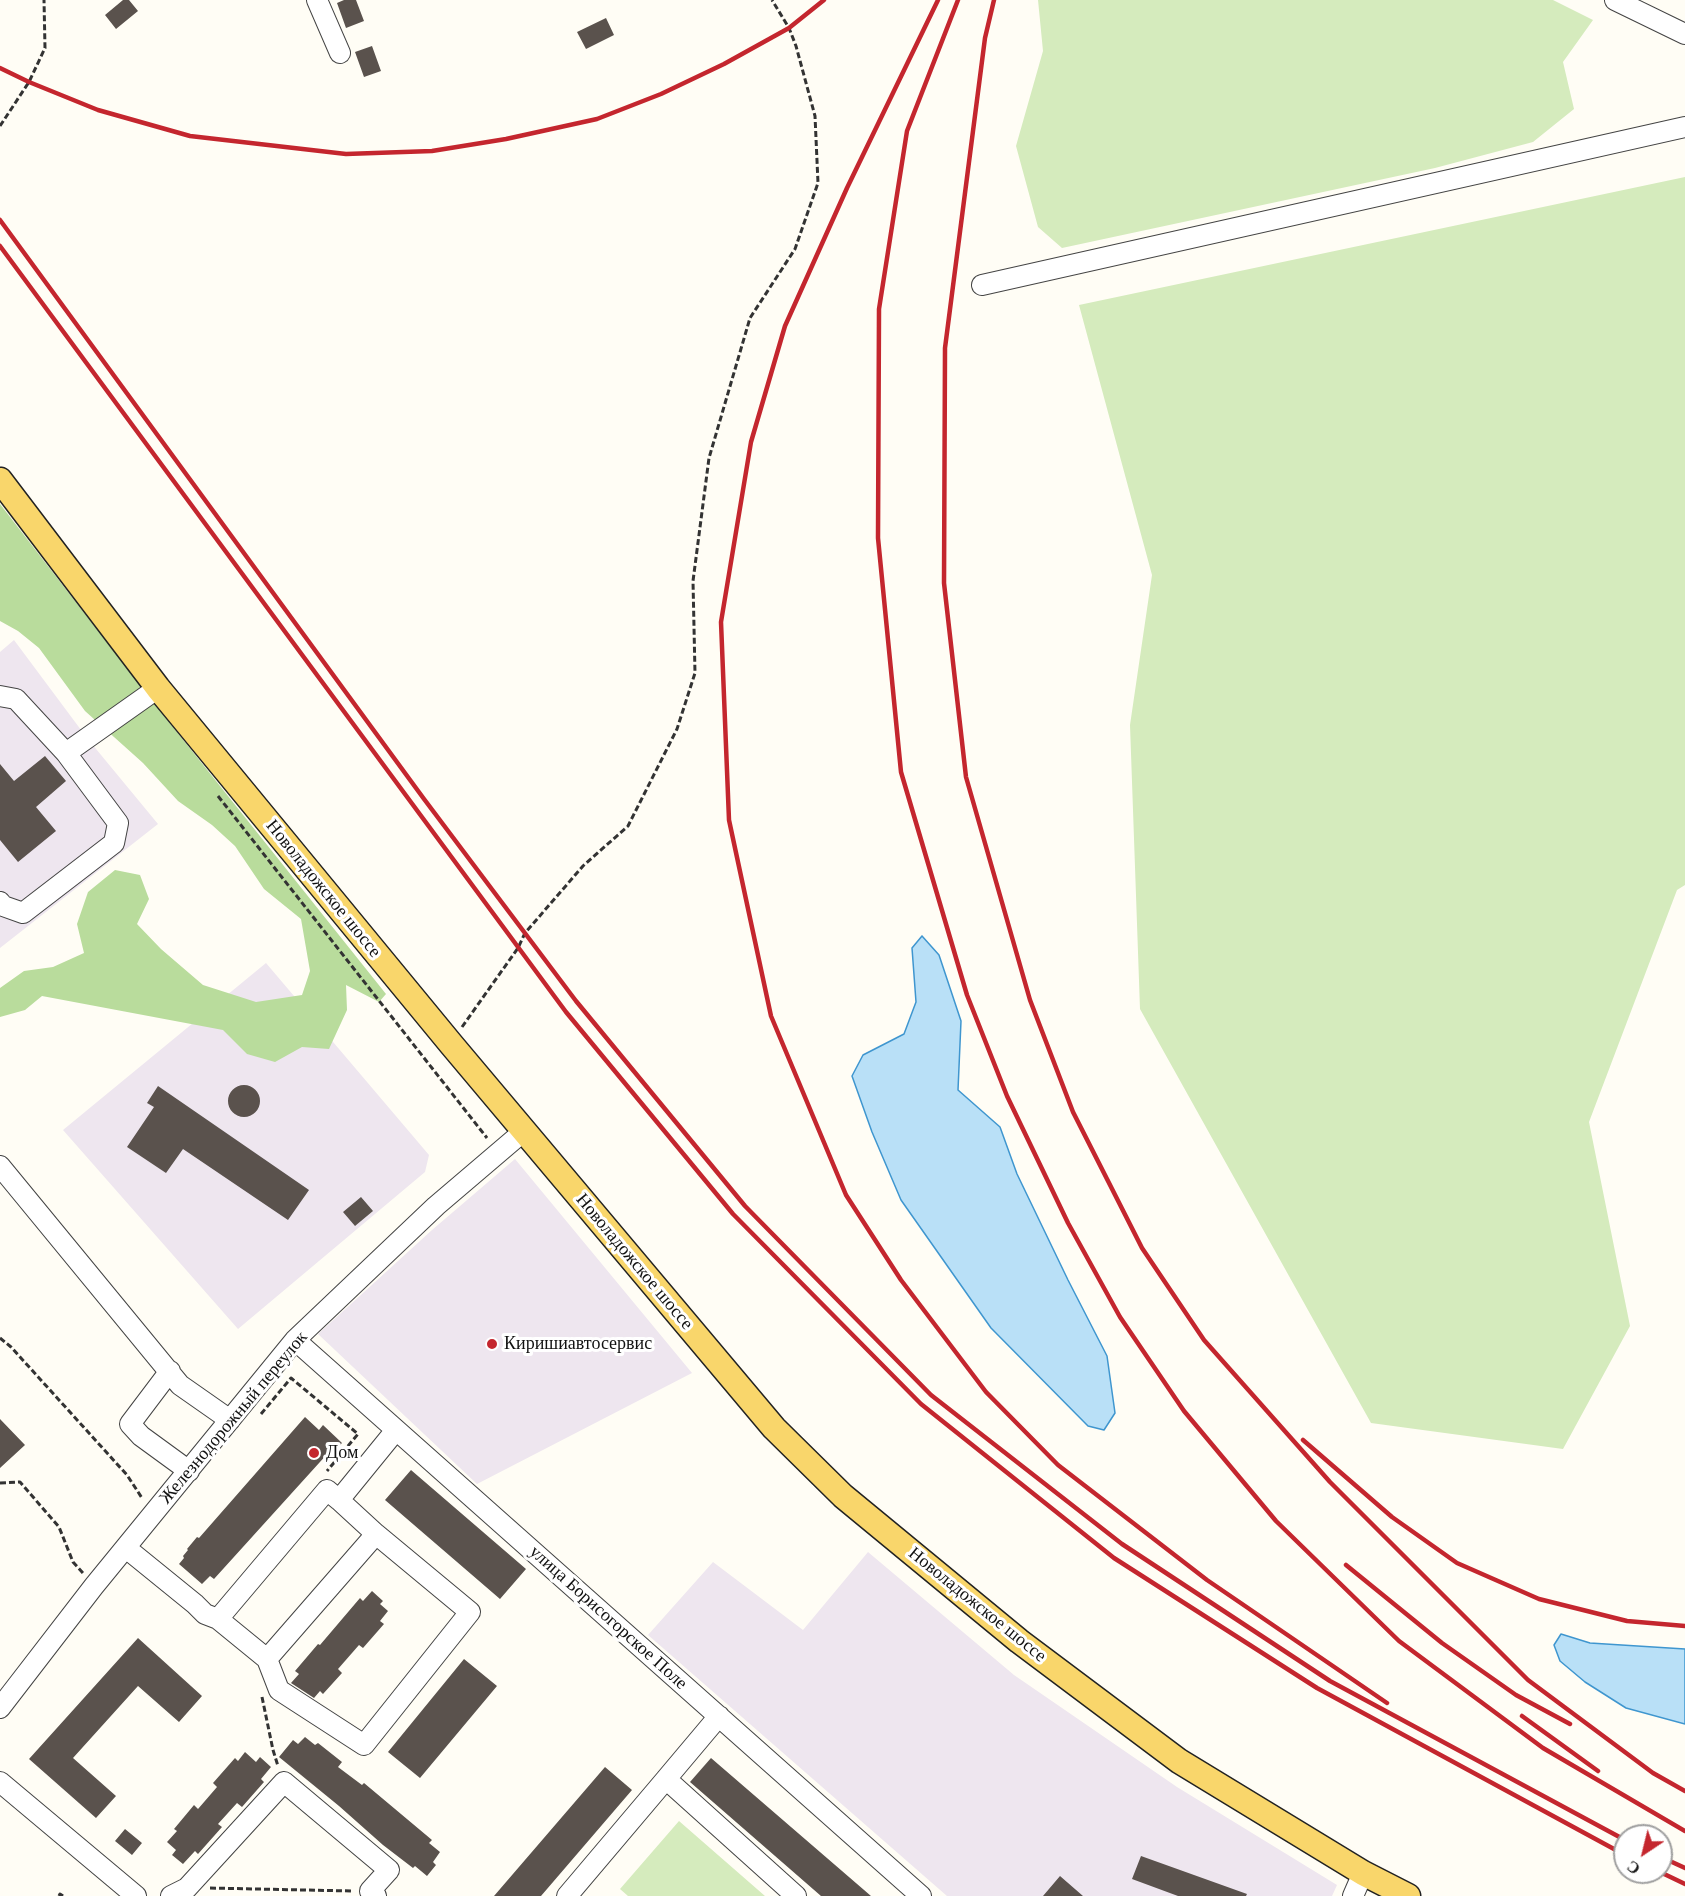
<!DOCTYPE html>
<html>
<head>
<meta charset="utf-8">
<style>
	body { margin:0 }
	#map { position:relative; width:1685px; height:1896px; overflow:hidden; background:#fffdf5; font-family:"Times New Roman",serif }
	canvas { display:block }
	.north { position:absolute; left:1613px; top:1824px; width:60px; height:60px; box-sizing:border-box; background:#fff; border:2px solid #a0a0a0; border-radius:50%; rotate:215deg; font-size:16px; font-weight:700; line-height:24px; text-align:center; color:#111 }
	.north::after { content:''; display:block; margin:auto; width:21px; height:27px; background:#c4262e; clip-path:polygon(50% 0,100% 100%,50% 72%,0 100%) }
</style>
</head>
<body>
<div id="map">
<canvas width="1685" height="1896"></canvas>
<div class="north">С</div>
</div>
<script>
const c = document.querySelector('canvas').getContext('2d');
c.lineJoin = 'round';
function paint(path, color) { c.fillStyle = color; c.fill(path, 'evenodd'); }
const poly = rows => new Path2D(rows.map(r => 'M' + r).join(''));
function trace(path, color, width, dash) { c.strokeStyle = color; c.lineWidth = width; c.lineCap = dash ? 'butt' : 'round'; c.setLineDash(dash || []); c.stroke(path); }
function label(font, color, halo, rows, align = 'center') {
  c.font = font + ' "Times New Roman",serif'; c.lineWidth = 6; c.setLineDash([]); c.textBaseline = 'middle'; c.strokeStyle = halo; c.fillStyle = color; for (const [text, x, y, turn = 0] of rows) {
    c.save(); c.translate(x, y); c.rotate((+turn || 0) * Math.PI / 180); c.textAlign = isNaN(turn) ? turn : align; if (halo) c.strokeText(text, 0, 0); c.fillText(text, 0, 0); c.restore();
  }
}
paint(poly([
	[14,640,87,738,158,824,0,948,0,652],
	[266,963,429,1155,425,1172,238,1329,63,1130],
	[515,1159,692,1373,477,1484,318,1334,432,1230],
	[868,1552,1014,1675,1177,1787,1337,1885,1332,1896,947,1896,648,1635,713,1562,803,1630]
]), '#eee6ef');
paint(poly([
	[1038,0,1553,0,1593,20,1563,62,1574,109,1533,142,1435,168,1062,248,1038,227,1016,146,1043,51],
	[1685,177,1685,885,1677,890,1589,1122,1630,1326,1563,1449,1371,1423,1140,1009,1130,725,1152,575,1079,305],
	[679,1821,765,1896,628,1896,620,1889]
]), '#d5ebbd');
paint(poly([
	[0,504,153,702,386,994,379,1002,346,985,347,1010,329,1049,302,1047,275,1062,247,1054,223,1030,42,996,25,1010,0,1017,0,988,24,971,53,967,84,953,77,924,88,892,115,870,140,875,149,899,137,924,161,949,203,985,256,1002,302,995,310,971,301,919,264,889,235,846,212,825,178,801,143,763,85,711,39,648,18,631,0,621]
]), '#b9dc9c');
const water = poly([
	[922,936,939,955,961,1021,958,1090,1000,1127,1017,1174,1068,1280,1107,1356,1115,1413,1104,1430,1088,1426,991,1328,901,1200,872,1132,852,1076,863,1055,904,1034,916,1002,912,948,922,936],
	[1561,1634,1590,1643,1685,1649,1685,1724,1626,1708,1585,1682,1560,1661,1554,1645,1561,1634]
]);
paint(water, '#b9e0f7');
trace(water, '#3f96cf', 1.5);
paint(poly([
	[123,0,129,0,138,11,116,29,105,15],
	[344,0,356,0,364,21,346,28,337,3],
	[606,18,614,35,586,49,577,32],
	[372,46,381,71,364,77,355,52],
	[45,756,66,781,36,807,56,831,18,862,0,840,0,764,14,781],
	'228 1101a16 16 0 1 1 32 0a16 16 0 1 1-32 0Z',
	[158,1086,309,1190,288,1220,183,1149,166,1173,127,1147,154,1107,147,1103],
	[361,1197,373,1211,355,1226,343,1212],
	[305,1417,319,1430,323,1425,342,1443,331,1454,329,1452,214,1579,210,1576,202,1584,179,1564,184,1558,183,1556,188,1550,187,1549,197,1537,199,1538],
	[0,1419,25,1445,0,1468],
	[411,1470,526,1569,500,1599,385,1500],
	[372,1591,383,1601,380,1604,388,1611,380,1621,384,1624,363,1648,359,1645,338,1669,342,1673,323,1694,320,1691,314,1698,291,1683,299,1674,295,1671,318,1644,320,1645,360,1598,363,1601],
	[138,1638,202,1696,179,1722,138,1686,73,1758,116,1796,96,1818,29,1759],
	[464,1659,497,1686,420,1778,388,1752],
	[305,1737,315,1745,318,1743,342,1762,338,1767,362,1785,364,1783,432,1840,429,1843,440,1852,433,1862,436,1865,427,1876,415,1866,413,1868,383,1845,339,1806,279,1757,293,1740,298,1744],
	[245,1752,256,1762,260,1757,271,1767,261,1779,264,1782,242,1807,237,1803,218,1824,222,1827,198,1854,195,1851,183,1864,172,1855,176,1850,167,1842,177,1831,174,1829,194,1805,198,1809,217,1787,213,1783,235,1758,238,1761],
	[711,1758,871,1896,821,1896,690,1782],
	[605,1767,632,1790,541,1896,494,1896],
	[125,1829,142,1843,132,1855,115,1841],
	[1141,1856,1247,1894,1246,1896,1178,1896,1132,1879],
	[1060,1876,1083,1896,1043,1896]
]), '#5a524d');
const minor = poly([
	[317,0,340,53],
	[1615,0,1685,34],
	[982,285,1685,127],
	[0,696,16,699,66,753,118,823,114,843,23,913,3,906,0,902],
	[66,753,158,688],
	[0,1166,180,1385,230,1420],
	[295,1340,921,1896],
	[170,1371,130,1424,141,1436,189,1471],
	[126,1548,195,1604,205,1614,218,1619,267,1659,376,1534,339,1500,396,1430],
	[218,1619,327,1490,339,1500],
	[267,1659,279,1690,364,1745,470,1612,376,1534],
	[0,1708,94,1586,295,1340,436,1206,524,1131],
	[666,1779,719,1716],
	[0,1782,136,1896],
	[171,1896,187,1888,284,1782,389,1870,370,1891,376,1896],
	[567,1896,666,1779,796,1896],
	[1353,1896,1363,1873]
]);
const major = poly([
	[0,480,158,688,451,1044,774,1428,843,1496,1019,1641,1179,1761,1363,1873,1408,1896]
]);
trace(minor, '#444', 22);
trace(major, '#222', 27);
trace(poly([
	[0,126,29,82,45,48,44,0],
	[218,796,487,1138],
	[462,1027,518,948,525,933,583,866,628,826,677,729,695,673,693,581,709,458,750,318,795,249,818,183,815,116,796,46,789,28,772,0],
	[0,1338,11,1347,127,1475,142,1498],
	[261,1414,291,1378,358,1434,327,1471],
	[0,1483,20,1482,59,1527,73,1562,83,1573],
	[262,1697,273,1750,278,1766],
	[210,1888,353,1891],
	[59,1896,60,1894,63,1896]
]), '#333', 3, [6, 3]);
trace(minor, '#fff', 20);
trace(major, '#f9d66b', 24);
trace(poly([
	[938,0,847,188,785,326,751,442,721,622,729,820,771,1016,846,1195,901,1280,986,1392,1058,1465,1207,1580,1387,1703],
	[958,0,907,131,879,309,878,538,901,772,967,995,1007,1096,1068,1223,1120,1317,1184,1411,1276,1521,1399,1641,1543,1748,1685,1831],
	[994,0,985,38,945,348,944,583,966,777,1030,1000,1073,1112,1142,1248,1204,1340,1330,1482,1528,1680,1653,1773,1685,1791],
	[0,68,29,82,98,110,190,136,346,154,432,151,506,139,597,119,661,94,724,64,789,28,824,0],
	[0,220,424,799,576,1001,745,1206,931,1395,1122,1544,1330,1681,1625,1840],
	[0,246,566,1012,733,1214,921,1404,1114,1558,1317,1688,1625,1855],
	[1303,1440,1392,1517,1457,1563,1539,1599,1627,1621,1685,1626],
	[1346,1565,1442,1643,1516,1695,1570,1724],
	[1522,1716,1598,1771],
	[1661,1857,1685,1868],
	[1660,1872,1685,1884]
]), '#c4262e', 4.5);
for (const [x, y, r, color] of [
	[492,1344,6,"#c4262e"],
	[314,1453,6,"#c4262e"]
]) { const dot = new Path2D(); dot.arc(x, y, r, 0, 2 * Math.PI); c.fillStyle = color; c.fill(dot); trace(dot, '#fff', 2); }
label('18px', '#111', '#fff', [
	["Новоладожское шоссе",323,889,51],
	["Новоладожское шоссе",634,1262,50],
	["Железнодорожный переулок",234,1418,-50],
	["Новоладожское шоссе",977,1605,39],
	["улица Борисогорское Поле",608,1618,42]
]);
label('18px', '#111', '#fff', [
	["Киришиавтосервис",504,1344],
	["Дом",326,1453]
], 'left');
</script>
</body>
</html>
